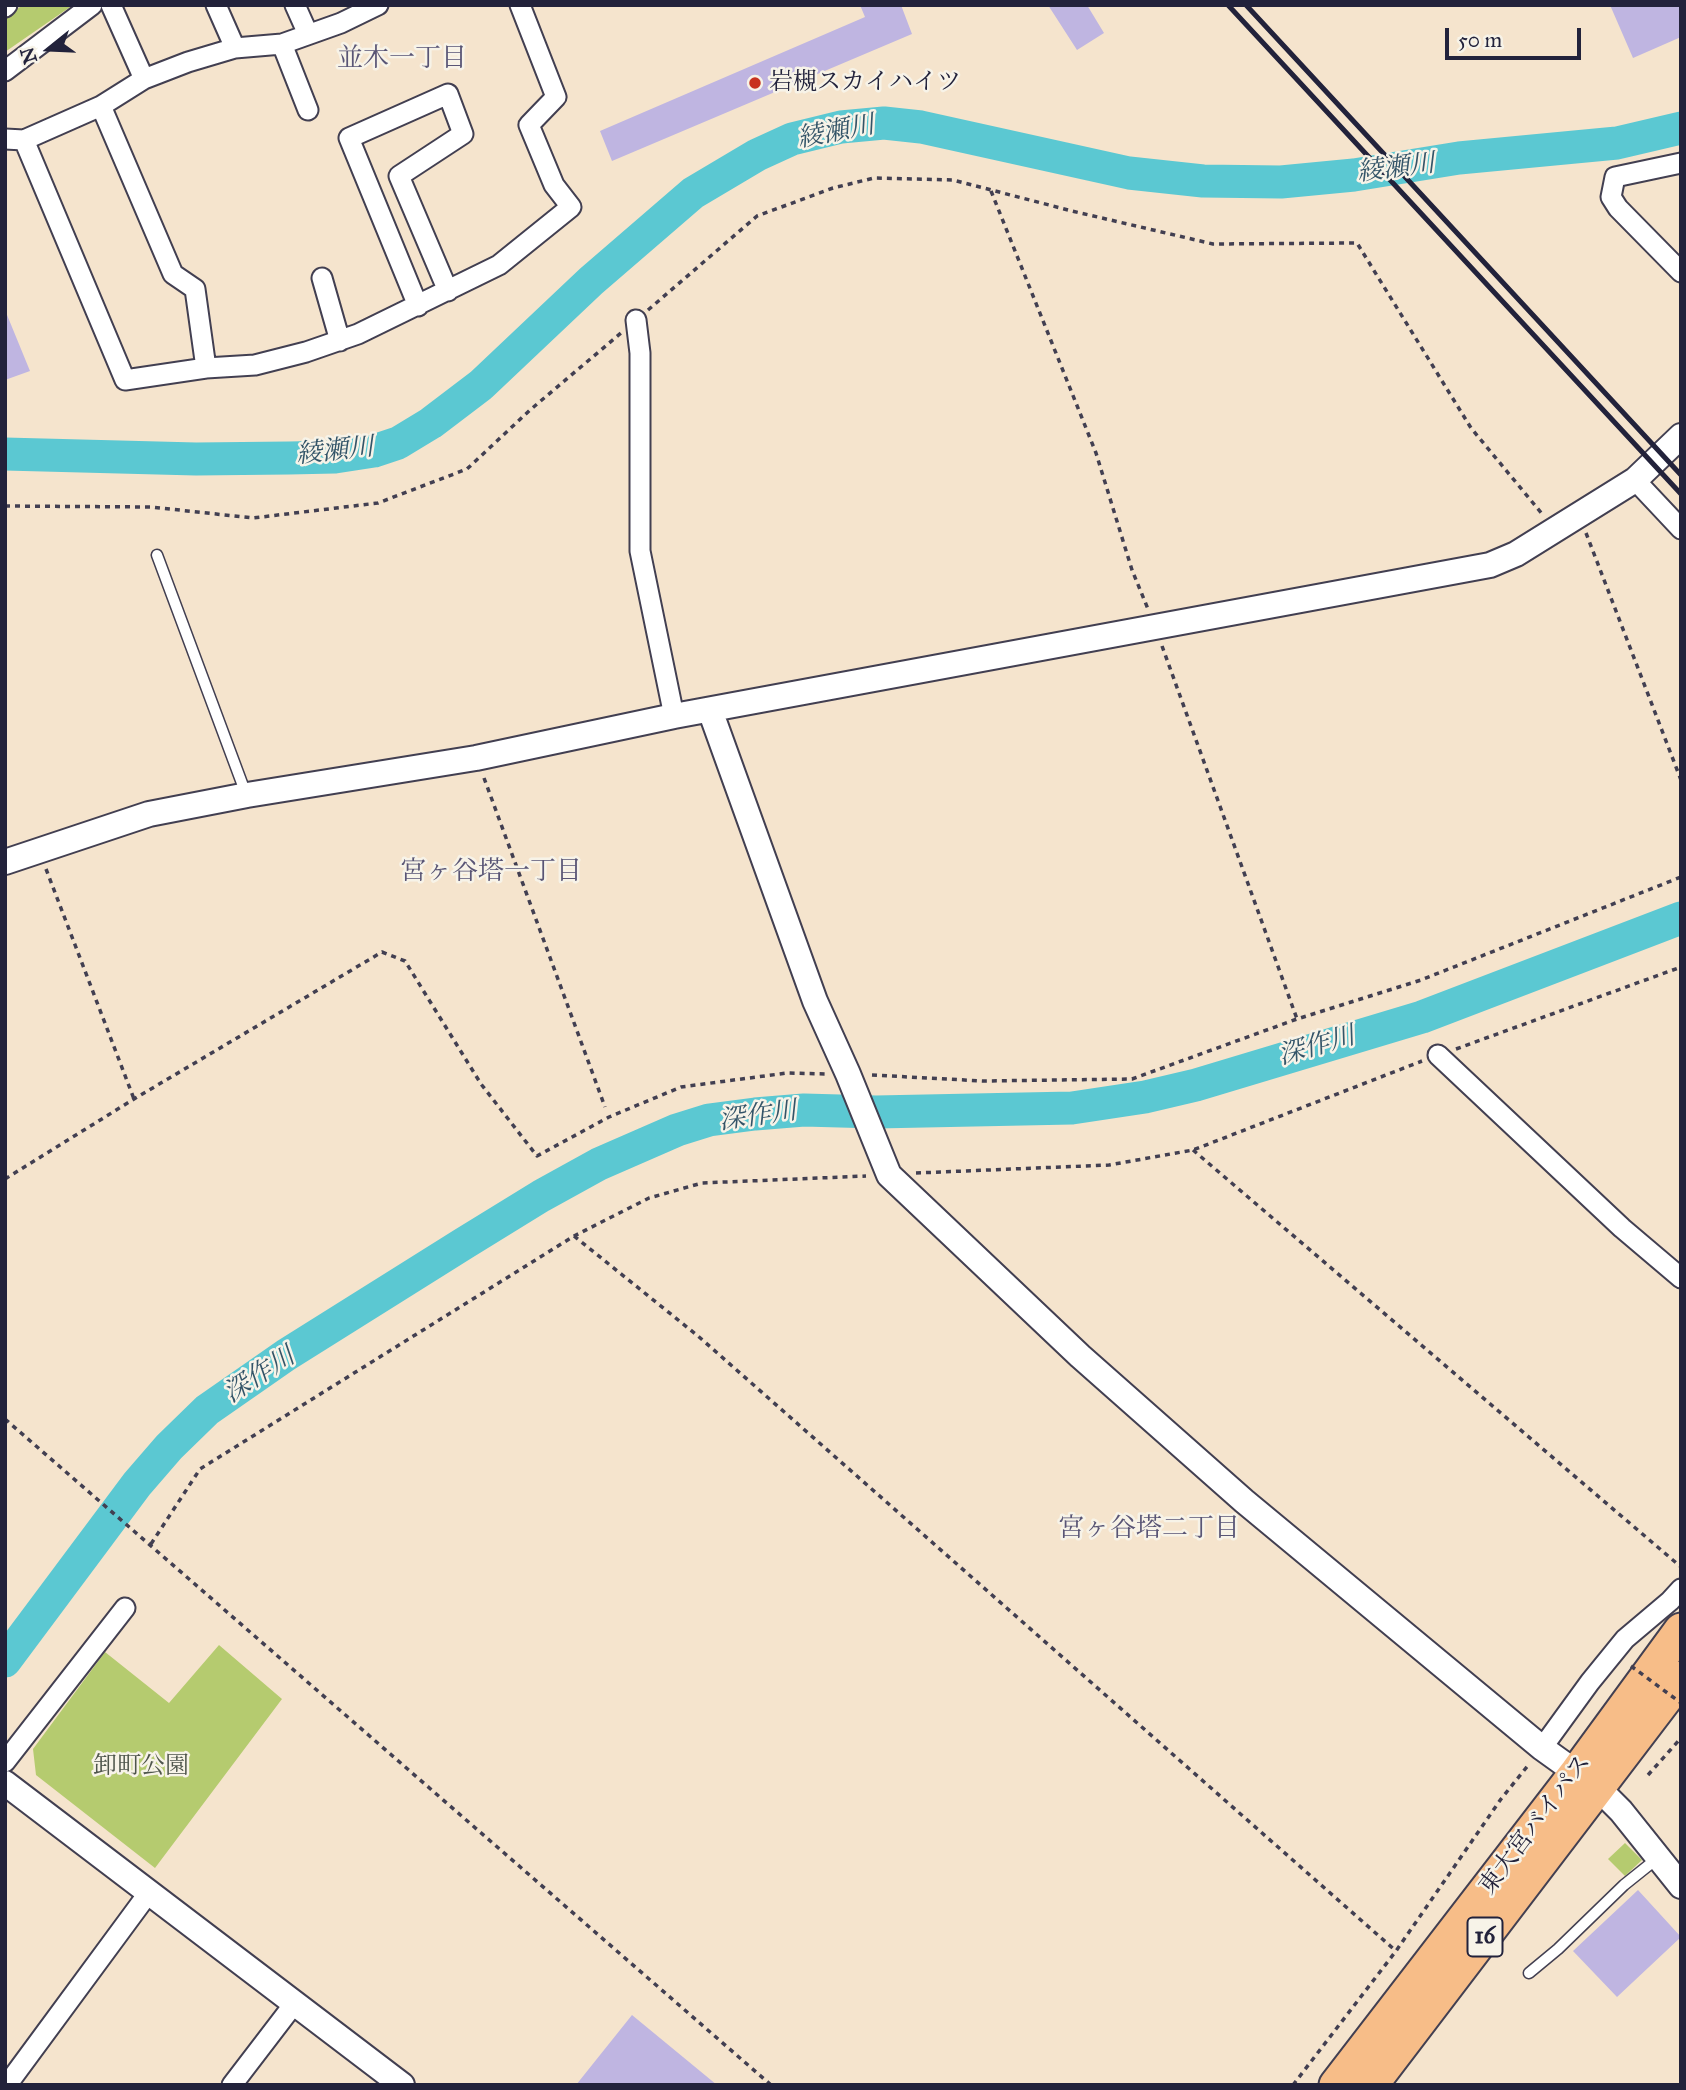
<!DOCTYPE html>
<html>
<head>
<meta charset="utf-8">
<style>
	body { margin:0 }
	#map { position:relative; width:1686px; height:2090px; overflow:hidden; background:#f5e4cd; font-family:"IM FELL Great Primer",serif }
	canvas { display:block }
	.frame { position:absolute; inset:0; border:7px solid #22223b; pointer-events:none }
	.north { position:absolute; left:14px; top:14px; width:70px; height:70px; -webkit-text-stroke:5px #f7f3e8; paint-order:stroke; rotate:252deg; font-size:19px; font-weight:700; line-height:28px; text-align:center; color:#22223b }
	.north::after { content:''; display:block; margin:auto; width:24px; height:32px; background:#22223b; clip-path:polygon(50% 0,100% 100%,50% 72%,0 100%) }
	.scale { position:absolute; left:1445px; top:28px; width:136px; height:32px; box-sizing:border-box; border:4px solid #22223b; border-top:0; padding-left:9px; font-size:21px; line-height:24px; white-space:nowrap; color:#22223b; -webkit-text-stroke:5px #f7f3e8; paint-order:stroke }
</style>
</head>
<body>
<div id="map">
<canvas width="1686" height="2090"></canvas>
<div class="frame"></div>
<div class="north">N</div>
<div class="scale">50 m</div>
</div>
<script>
const c = document.querySelector('canvas').getContext('2d');
c.lineJoin = 'round';
function paint(path, color) { c.fillStyle = color; c.fill(path, 'evenodd'); }
const poly = rows => new Path2D(rows.map(r => 'M' + r).join(''));
function trace(path, color, width, dash) { c.strokeStyle = color; c.lineWidth = width; c.lineCap = dash ? 'butt' : 'round'; c.setLineDash(dash || []); c.stroke(path); }
function label(font, color, halo, rows, align = 'center') {
  c.font = font + ' "IM FELL Great Primer","Noto Serif JP",serif'; c.lineWidth = 5; c.setLineDash([]); c.textBaseline = 'middle'; c.strokeStyle = halo; c.fillStyle = color; for (const [text, x, y, turn = 0] of rows) {
    c.save(); c.translate(x, y); c.rotate((+turn || 0) * Math.PI / 180); c.textAlign = isNaN(turn) ? turn : align; if (halo) c.strokeText(text, 0, 0); c.fillText(text, 0, 0); c.restore();
  }
}
paint(poly([
	[23,5,73,5,5,52,5,17],
	[219,1645,282,1699,155,1868,36,1775,33,1749,105,1652,169,1703],
	[1625,1843,1642,1860,1625,1876,1608,1859]
]), '#b5cb6f');
trace(poly([
	[5,454,196,459,289,458,335,457,374,451,398,443,431,423,481,385,591,281,693,193,757,155,792,139,841,127,884,123,921,127,1129,173,1203,181,1281,182,1354,175,1459,158,1617,143,1681,128],
	[5,1661,137,1484,169,1447,207,1410,286,1355,463,1244,541,1196,599,1164,677,1130,709,1120,755,1114,804,1110,876,1112,1072,1108,1145,1097,1196,1085,1422,1017,1681,918]
]), '#5bc8d2', 33);
paint(poly([
	[860,5,901,5,912,34,612,161,600,131,865,17],
	[1048,5,1087,5,1104,33,1077,50],
	[1610,5,1681,5,1681,37,1633,58],
	[5,310,30,371,5,380],
	[1638,1890,1681,1937,1617,1997,1573,1951],
	[632,2015,717,2085,576,2085]
]), '#bfb5e1');
const service = poly([
	[157,555,246,794],
	[1529,1973,1558,1949,1624,1885,1659,1857]
]);
const minor = poly([
	[111,5,144,79],
	[216,5,235,48],
	[295,5,308,34],
	[5,7,7,5],
	[282,44,308,110],
	[5,71,92,5],
	[101,106,173,274,195,289,206,368],
	[5,139,24,140,101,106,144,79,188,62,235,48,282,44,341,23,378,5],
	[24,140,125,380,206,368,255,365,306,352,358,334,499,265,571,207,554,185,529,125,556,97,520,5],
	[1681,163,1615,177,1611,197,1618,208,1681,272],
	[322,278,340,341],
	[418,306,349,138,448,94,463,134,399,176,448,291],
	[636,320,640,353,640,551,674,716],
	[1635,480,1681,529],
	[1438,1055,1622,1228,1681,1278],
	[1542,1748,1590,1682,1625,1639,1670,1601,1681,1589],
	[5,1762,125,1608],
	[7,2085,150,1891],
	[232,2085,294,2004]
]);
const tertiary = poly([
	[710,710,815,1001,848,1074,889,1175,1080,1356,1244,1501,1542,1748,1599,1789,1621,1811,1681,1886],
	[5,862,149,814,247,795,476,758,674,716,1490,565,1516,554,1635,480,1681,436],
	[5,1783,402,2085]
]);
const trunk = poly([
	[1336,2085,1577,1772,1681,1630],
	[1371,2085,1681,1678]
]);
trace(service, '#423f51', 13);
trace(minor, '#423f51', 23);
trace(tertiary, '#423f51', 28);
trace(trunk, '#423f51', 37);
trace(poly([
	[991,191,1096,453,1132,570,1148,609],
	[648,310,757,216,833,188,874,178,953,180,1072,211,1213,244,1357,243,1471,428,1543,515],
	[5,506,151,507,253,518,378,503,467,469,530,410,621,333],
	[1586,533,1681,780],
	[1162,646,1297,1019],
	[484,778,605,1107],
	[46,869,134,1099],
	[1456,1049,1681,967],
	[872,1075,983,1081,1132,1079,1297,1019,1421,980,1681,877],
	[1193,1150,1681,1567],
	[916,1173,1109,1165,1193,1150,1422,1061],
	[5,1179,134,1099,382,952,405,961,481,1084,537,1156,609,1117,681,1087,787,1073,826,1074],
	[574,1236,698,1336,1396,1951],
	[5,1419,771,2085],
	[151,1544,200,1469,574,1236,649,1198,702,1183,866,1176],
	[1648,1775,1681,1738],
	[1293,2085,1396,1951,1501,1799,1530,1763]
]), '#423f51', 3.5, [5, 5]);
trace(service, '#fff', 10);
trace(minor, '#fff', 19);
trace(tertiary, '#fff', 24);
trace(trunk, '#f7bd88', 33);
trace(poly([
	[1228,5,1681,494],
	[1246,5,1681,475]
]), '#22223b', 5);
trace(poly([
	[1631,1666,1681,1703]
]), '#423f51', 3.5, [5, 5]);
for (const [x, y, r, color] of [
	[755,83,7,"#c8321e"]
]) { const dot = new Path2D(); dot.arc(x, y, r, 0, 2 * Math.PI); c.fillStyle = color; c.fill(dot); trace(dot, '#f7f3e8', 2.5); }
for (const [x, y, w] of [
	[1485,1937,35]
]) { const box = new Path2D(); box.roundRect(x - w / 2, y - 19.5, w, 39, 5); c.fillStyle = '#f7f3e8'; c.fill(box); trace(box, '#22223b', 2); }
label('bold 23px', '#22223b', null, [
	["16",1485,1937]
]);
label('24px', '#22223b', '#f7f3e8', [
	["岩槻スカイハイツ",769,83]
], 'left');
label('24px', '#4e554b', '#f7f3e8', [
	["卸町公園",141,1767]
]);
label('24px', '#22223b', '#f7f3e8', [
	["東大宮バイパス",1536,1825,-53]
]);
label('26px', '#595575', '#f7f3e8', [
	["並木一丁目",402,60],
	["宮ヶ谷塔一丁目",491,873],
	["宮ヶ谷塔二丁目",1149,1530]
]);
label('italic 26px', '#335468', '#f7f3e8', [
	["綾瀬川",836,133,-11],
	["綾瀬川",1396,169,-7],
	["綾瀬川",335,452,-6],
	["深作川",1317,1047,-16],
	["深作川",758,1117,-8],
	["深作川",260,1376,-33]
]);
</script>
</body>
</html>
